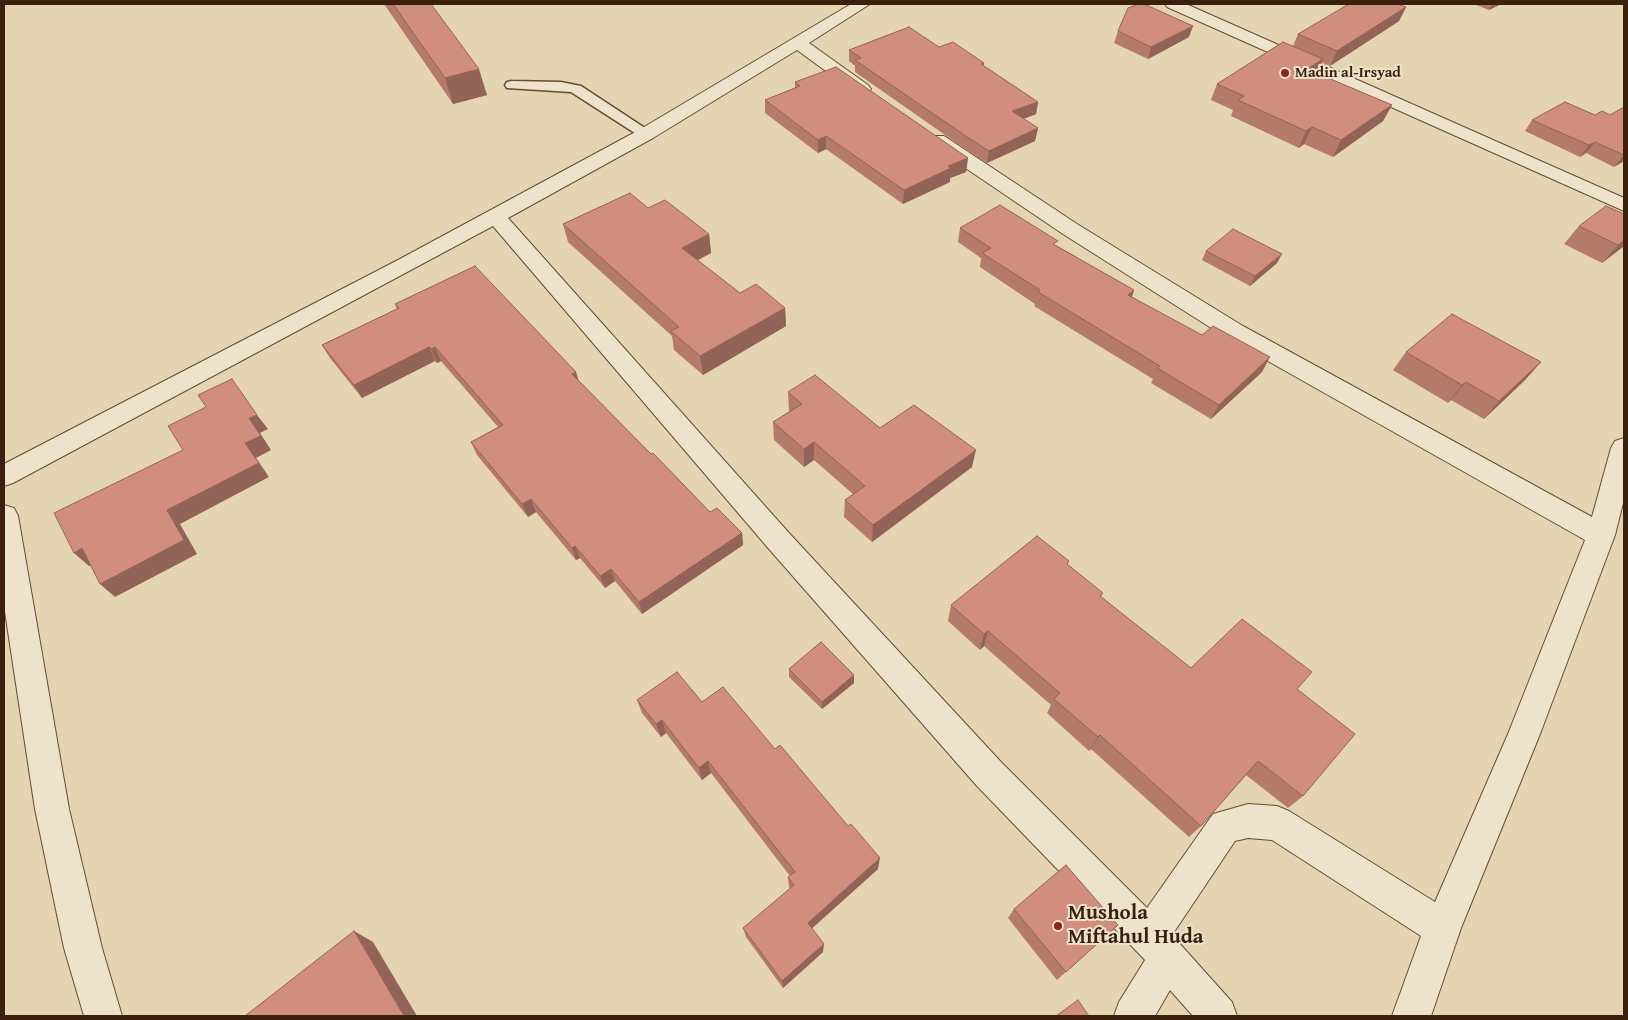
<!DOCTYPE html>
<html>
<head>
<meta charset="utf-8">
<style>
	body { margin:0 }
	#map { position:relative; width:1628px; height:1020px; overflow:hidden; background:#e4d4b1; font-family:"Gentium Book Plus",serif }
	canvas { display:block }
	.frame { position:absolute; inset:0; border:5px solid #3b1f0f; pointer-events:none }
</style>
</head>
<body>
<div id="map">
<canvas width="1628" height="1020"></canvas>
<div class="frame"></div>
</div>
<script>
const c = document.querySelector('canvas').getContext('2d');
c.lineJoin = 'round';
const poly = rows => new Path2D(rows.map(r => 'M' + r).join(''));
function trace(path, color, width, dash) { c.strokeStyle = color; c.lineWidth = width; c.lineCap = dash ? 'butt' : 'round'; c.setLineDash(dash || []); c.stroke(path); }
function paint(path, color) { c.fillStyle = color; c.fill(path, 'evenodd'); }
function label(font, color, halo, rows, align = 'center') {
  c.font = font + ' "Gentium Book Plus",serif'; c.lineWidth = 4; c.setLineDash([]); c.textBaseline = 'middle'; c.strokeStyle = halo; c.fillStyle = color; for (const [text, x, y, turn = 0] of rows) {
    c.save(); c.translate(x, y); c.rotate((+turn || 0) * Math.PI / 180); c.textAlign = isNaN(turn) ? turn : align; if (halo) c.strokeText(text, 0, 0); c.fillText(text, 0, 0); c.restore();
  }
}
const service = poly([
	[512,81,561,82,581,86,654,134,646,139,641,137,571,92,507,88,505,85,507,82,512,81]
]);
const minor = poly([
	[851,4,870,4,809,43,868,85,871,89,868,93,856,93,797,50,653,138,508,218,789,533,1001,762,1147,908,1213,814,1248,804,1277,806,1289,811,1435,902,1508,734,1585,540,1227,338,1063,234,930,144,927,140,930,136,944,136,1077,224,1243,326,1592,517,1611,448,1615,441,1624,438,1624,499,1615,535,1540,734,1461,928,1431,1016,1392,1016,1421,936,1272,840,1248,838,1235,841,1172,935,1232,1002,1237,1016,1193,1016,1170,990,1155,1016,1114,1016,1119,1002,1145,960,977,786,769,549,493,226,13,483,4,486,4,464,398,260,639,130,851,4],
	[1165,4,1186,4,1624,198,1624,211,1167,7,1165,4],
	[4,505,14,508,18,516,69,809,102,948,122,1016,84,1016,64,948,35,809,4,605,4,505]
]);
trace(service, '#654c38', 3);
trace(minor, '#654c38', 2);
paint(service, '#ede3cc');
paint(minor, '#ede3cc');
paint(poly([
	[384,4,431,4,487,95,453,104],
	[1474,4,1501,4,1489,10],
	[1406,7,1399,21,1330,66,1321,62,1316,73,1392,105,1383,121,1333,157,1304,144,1299,148,1231,116,1233,110,1211,100,1217,84,1293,46,1298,34],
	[1118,31,1189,37,1148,59,1114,43],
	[939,47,984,63,984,66,1038,102,1036,114,1023,119,1038,128,1035,141,987,163,968,151,855,72,855,66,849,61,849,50],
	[795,82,968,158,966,172,950,178,950,182,903,204,826,149,818,153,765,113,765,100,795,88],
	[1624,107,1624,161,1614,167,1586,153,1580,157,1525,131,1532,120,1595,115,1610,115],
	[648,208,709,234,711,253,697,260,740,293,785,308,786,326,703,375,674,350,672,336,568,242,563,224],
	[1624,214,1624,246,1602,263,1564,244,1579,226],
	[960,228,1057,246,1134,290,1132,297,1262,372,1211,419,1151,383,1153,379,1034,306,1035,304,980,267,981,258,958,242],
	[1206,251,1277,263,1250,286,1202,260],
	[395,304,579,381,651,454,710,512,742,533,743,545,642,614,615,581,605,588,580,558,576,560,536,512,528,517,477,455,471,442,498,427,441,361,437,363,435,361,362,398,330,358,322,345,397,309],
	[1406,352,1541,362,1525,380,1484,419,1451,400,1448,403,1393,370],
	[788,392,880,428,972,467,872,542,844,517,845,500,853,494,814,460,804,467,774,440,773,422,790,411,789,411],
	[1068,565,1103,593,1101,597,1191,668,1297,689,1303,796,1288,808,1246,775,1201,826,1189,837,1091,749,1089,751,1047,713,1051,705,984,646,980,650,948,621,951,605],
	[789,669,854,683,822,709,789,677],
	[637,700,702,702,775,749,878,869,812,928,823,952,783,988,746,937,743,928,790,889,789,887,788,877,790,876,711,773,702,780,666,733,661,737,642,713],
	[1014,909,1118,925,1057,980,1008,918]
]), '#b47a6c');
paint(poly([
	[1492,4,1501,4,1489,10],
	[1406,7,1399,21,1330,66,1337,51],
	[1193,26,1189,37,1148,59,1151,47],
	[1323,59,1315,75,1307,69],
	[479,69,487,95,453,104,445,78],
	[1038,102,1036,114,1010,124,1012,111],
	[1392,105,1383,121,1333,157,1341,140],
	[1312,127,1304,144,1299,148,1306,131],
	[1038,128,1035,141,987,163,989,151],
	[826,136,826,149,818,153,818,140],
	[1595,142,1586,153,1580,157,1589,145],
	[1624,154,1624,161,1614,167,1624,155],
	[968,158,966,172,950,178,950,182,903,204,904,190,948,166],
	[709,234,711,253,685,267,682,248],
	[1624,240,1624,246,1602,263,1618,245],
	[1282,254,1277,263,1250,286,1255,276],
	[1134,290,1129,305,1128,295],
	[785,308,786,326,703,375,700,356],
	[429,347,435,361,362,398,354,385],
	[435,347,441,361,437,363,431,349],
	[1270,357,1262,372,1211,419,1219,405],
	[1541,362,1525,380,1484,419,1499,401],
	[576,372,580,385,572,374],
	[1466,382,1451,400,1448,403,1462,385],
	[257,415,268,429,260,433,271,450,256,458,269,477,180,524,197,554,115,597,100,584,167,510,245,443,249,418],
	[814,442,814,460,804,467,804,449],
	[976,450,972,467,872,542,873,525],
	[531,499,536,512,528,517,522,504],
	[742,533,743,545,642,614,639,602],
	[575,546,580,558,576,560,572,548],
	[82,548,98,562,89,566,74,553],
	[611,569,615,581,605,588,600,576],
	[988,631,984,646,980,650,984,634],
	[854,675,854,683,822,709,822,702],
	[662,720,666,733,661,737,656,724],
	[1100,735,1091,749,1089,751,1098,737],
	[708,761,711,773,702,780,699,768],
	[880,858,878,869,808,932,808,923],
	[354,931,373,942,417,1016,404,1016],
	[824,944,823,952,783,988,782,981]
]), '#926358');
const building = poly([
	[393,4,431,4,479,69,445,78,393,4],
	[1138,4,1144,4,1193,26,1151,47,1118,31,1128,8,1138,4],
	[1349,4,1397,4,1406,7,1337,51,1298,34,1349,4],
	[909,27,939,47,953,42,984,63,981,64,1038,102,1012,111,1038,128,989,151,970,139,855,60,861,58,849,50,909,27],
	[1283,42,1323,59,1307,69,1392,105,1341,140,1312,127,1306,131,1238,100,1244,96,1217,84,1283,42],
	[836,67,968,158,948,166,951,168,904,190,826,136,818,140,765,100,800,86,795,82,836,67],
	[1565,102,1595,115,1602,111,1610,115,1624,107,1624,155,1595,142,1589,145,1532,120,1565,102],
	[630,193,648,208,665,200,709,234,682,248,740,293,756,284,785,308,700,356,671,331,679,327,563,224,630,193],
	[1000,205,1058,241,1053,244,1134,290,1128,295,1202,335,1213,326,1270,357,1219,405,1157,368,1160,366,1038,292,1040,290,982,253,991,248,960,228,1000,205],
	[1606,206,1624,214,1624,240,1618,245,1579,226,1606,206],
	[1233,229,1282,254,1255,276,1206,251,1233,229],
	[475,266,576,372,572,374,651,454,653,453,710,512,717,508,742,533,639,602,611,569,600,576,575,546,572,548,531,499,522,504,471,442,503,425,435,347,431,349,429,347,354,385,322,345,399,308,395,304,475,266],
	[1452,314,1541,362,1499,401,1466,382,1462,385,1406,352,1452,314],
	[815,375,880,428,914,405,976,450,873,525,845,500,865,486,814,442,804,449,773,422,802,404,788,392,815,375],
	[232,379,257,415,249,418,261,436,245,443,259,463,167,510,184,540,100,584,82,548,74,553,54,513,183,450,168,426,206,407,198,395,232,379],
	[1037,536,1069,561,1067,564,1103,593,1100,596,1191,668,1242,619,1312,672,1297,689,1355,734,1303,796,1258,761,1201,826,1100,735,1098,737,1054,699,1060,693,988,631,984,634,951,605,1037,536],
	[821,642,854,675,822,702,789,669,821,642],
	[677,672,702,702,723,687,775,749,780,745,848,826,851,824,880,858,808,923,824,944,782,981,743,928,794,885,788,877,795,872,708,761,699,768,662,720,656,724,637,700,677,672],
	[1066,865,1118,925,1066,972,1014,909,1066,865],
	[354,931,404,1016,245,1016,354,931],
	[1078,1000,1089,1016,1056,1016,1078,1000]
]);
paint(building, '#d18e7e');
trace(building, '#926358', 1);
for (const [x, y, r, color] of [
	[1285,73,5,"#8f2418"],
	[1058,926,5,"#8f2418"]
]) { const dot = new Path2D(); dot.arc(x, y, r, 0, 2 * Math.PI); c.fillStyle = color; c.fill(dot); trace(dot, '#ede3cc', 2); }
label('bold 15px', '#3b1f0f', '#ede3cc', [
	["Madin al-Irsyad",1295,73]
], 'left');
label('bold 21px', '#3b1f0f', '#ede3cc', [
	["Mushola",1068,914],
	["Miftahul Huda",1068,938]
], 'left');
</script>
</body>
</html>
